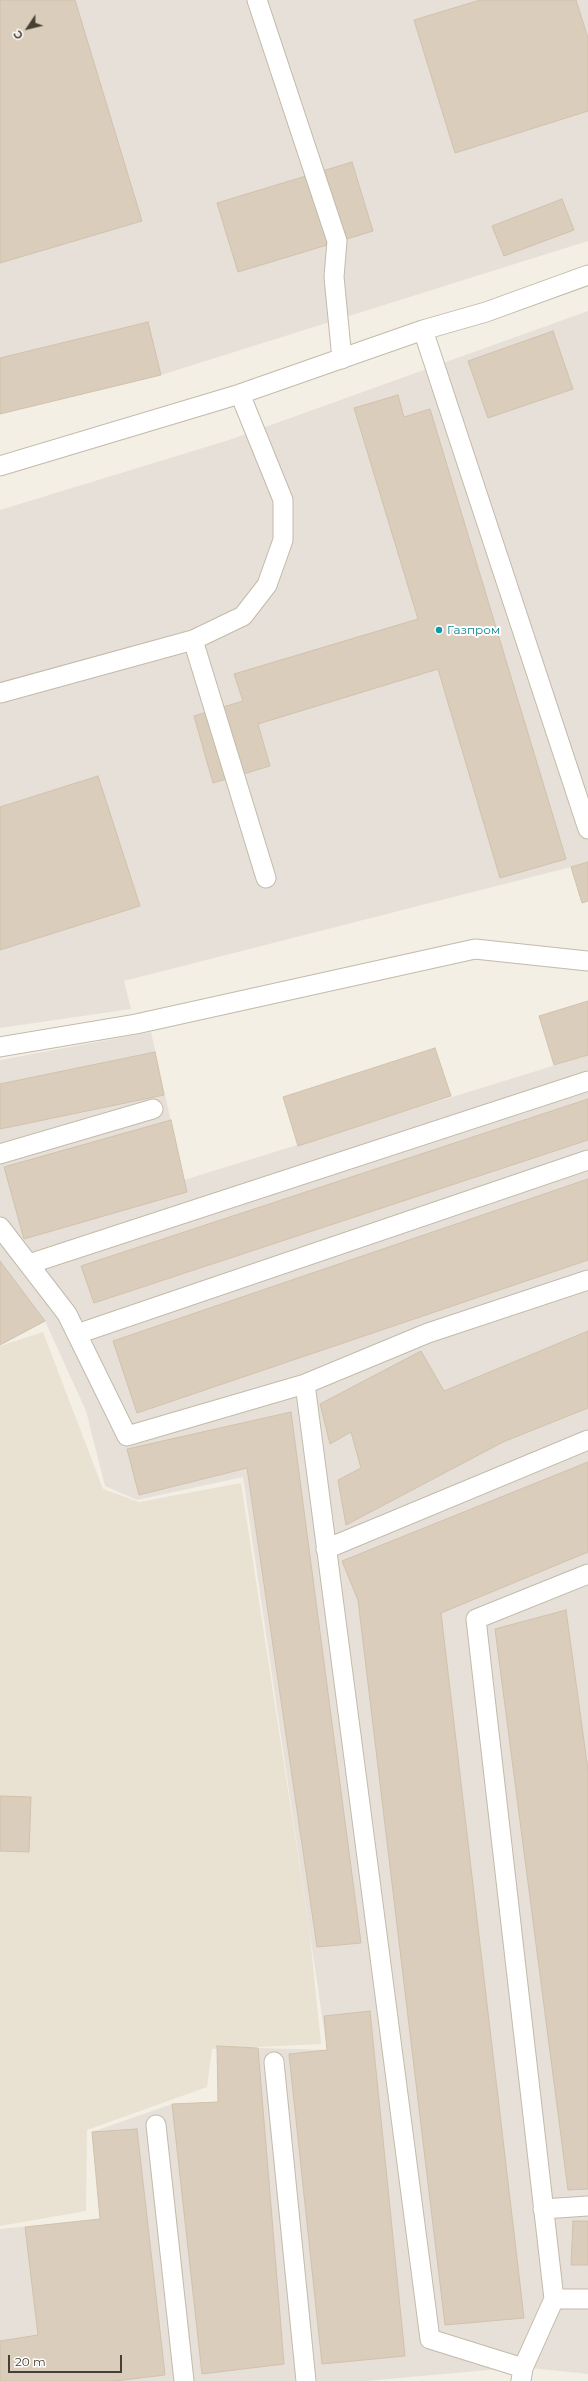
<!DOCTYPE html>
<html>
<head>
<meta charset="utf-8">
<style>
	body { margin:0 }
	#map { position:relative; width:588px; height:2381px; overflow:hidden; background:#f4efe4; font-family:Montserrat,sans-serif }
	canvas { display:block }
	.north { position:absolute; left:8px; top:8px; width:40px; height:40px; -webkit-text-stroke:3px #fff; paint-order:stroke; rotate:235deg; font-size:11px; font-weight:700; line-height:16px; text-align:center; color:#473f33 }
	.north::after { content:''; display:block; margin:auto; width:14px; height:18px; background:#473f33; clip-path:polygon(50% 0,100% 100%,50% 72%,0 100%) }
	.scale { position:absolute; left:8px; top:2355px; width:114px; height:18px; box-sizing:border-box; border:2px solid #473f33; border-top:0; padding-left:5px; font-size:12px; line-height:14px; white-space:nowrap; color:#473f33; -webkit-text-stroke:3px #fff; paint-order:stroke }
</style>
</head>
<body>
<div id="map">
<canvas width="588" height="2381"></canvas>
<div class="north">С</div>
<div class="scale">20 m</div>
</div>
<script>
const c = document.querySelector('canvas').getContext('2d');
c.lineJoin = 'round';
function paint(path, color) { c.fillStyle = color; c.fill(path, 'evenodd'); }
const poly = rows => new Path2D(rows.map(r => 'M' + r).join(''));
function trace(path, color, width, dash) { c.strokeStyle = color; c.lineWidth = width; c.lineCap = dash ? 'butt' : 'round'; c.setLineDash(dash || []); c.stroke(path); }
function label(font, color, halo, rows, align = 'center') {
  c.font = font + ' Montserrat,sans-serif'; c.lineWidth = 4; c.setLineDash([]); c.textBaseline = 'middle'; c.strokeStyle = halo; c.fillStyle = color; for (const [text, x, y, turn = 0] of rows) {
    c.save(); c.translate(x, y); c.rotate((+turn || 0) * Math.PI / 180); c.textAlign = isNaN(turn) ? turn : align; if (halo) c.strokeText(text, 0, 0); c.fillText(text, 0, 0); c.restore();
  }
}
paint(poly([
	[43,1332,103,1489,139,1502,241,1483,309,1927,321,2044,212,2049,207,2087,87,2130,86,2211,0,2226,0,1346]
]), '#e9e1d2');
paint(poly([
	[0,0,588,0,588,241,161,375,0,414],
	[588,311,588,901,582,903,571,867,124,981,131,1009,0,1028,0,510,229,440],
	[151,1032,184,1180,588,1055,588,2374,521,2367,366,2381,0,2381,0,2229,100,2219,92,2132,172,2104,218,2102,258,2048,327,2050,243,1477,137,1500,105,1486,86,1411,45,1321,0,1345,0,1060]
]), '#e6e0d9');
const building = poly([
	[0,0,75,0,142,221,0,263,0,0],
	[480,0,576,0,588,38,588,111,455,153,414,20,480,0],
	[352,162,373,231,238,272,217,203,352,162],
	[562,199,574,230,504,256,492,226,562,199],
	[148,322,161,375,0,414,0,358,148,322],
	[553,331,573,389,488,418,468,361,553,331],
	[398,395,404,417,430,409,566,859,500,878,438,669,258,724,270,766,213,783,194,716,243,701,234,674,418,619,354,408,398,395],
	[98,776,140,906,0,950,0,807,98,776],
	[588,862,588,901,582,903,571,867,588,862],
	[588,1001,588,1055,554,1065,539,1016,588,1001],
	[435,1048,451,1096,298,1146,283,1097,435,1048],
	[155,1052,164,1095,0,1129,0,1084,155,1052],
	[588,1099,588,1140,94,1303,81,1266,588,1099],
	[171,1120,187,1192,24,1239,4,1167,171,1120],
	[588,1179,588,1260,137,1413,113,1341,588,1179],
	[0,1261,45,1321,0,1345,0,1261],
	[588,1331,588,1408,503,1442,346,1525,338,1480,361,1468,351,1432,330,1444,320,1404,421,1351,444,1391,588,1331],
	[291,1412,361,1943,317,1947,247,1468,139,1495,127,1449,291,1412],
	[588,1462,588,1552,441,1613,524,2318,445,2325,358,1600,342,1561,588,1462],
	[566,1610,588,1770,588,2189,568,2190,495,1629,566,1610],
	[0,1796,31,1797,29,1852,0,1851,0,1796],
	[370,2011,405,2356,322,2364,289,2054,327,2050,324,2016,370,2011],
	[217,2046,258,2048,284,2364,202,2374,172,2104,218,2102,217,2046],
	[137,2129,165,2375,115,2381,0,2381,0,2341,38,2335,25,2227,100,2219,92,2132,137,2129],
	[573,2221,588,2221,588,2265,571,2265,573,2221]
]);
paint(building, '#dacdbb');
trace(building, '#d2c2ab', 1);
const lane = poly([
	[257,0,337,241,334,277,342,359],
	[423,330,588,829],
	[0,466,240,394,423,330,486,312,588,275],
	[193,640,266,878],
	[0,693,193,640,243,616,267,585,283,540,283,500,240,394],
	[0,1047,136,1024,475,949,588,961],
	[0,1154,153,1109],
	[0,1227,67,1314,127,1436,305,1384,430,2339,523,2368],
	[29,1264,588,1081],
	[77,1334,588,1160],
	[305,1384,428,1333,588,1280],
	[326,1549,588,1440],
	[274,2062,306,2381],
	[156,2125,184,2381],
	[543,2209,588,2206],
	[554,2299,588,2299],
	[521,2381,523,2368,554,2299,476,1619,588,1574]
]);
trace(lane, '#c3baa9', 21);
trace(lane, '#fff', 19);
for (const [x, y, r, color] of [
	[439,630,4,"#0f9aa8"]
]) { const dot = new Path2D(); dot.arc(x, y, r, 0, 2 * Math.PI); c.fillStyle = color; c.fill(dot); trace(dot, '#fff', 1.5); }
label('12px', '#0d838f', '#fff', [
	["Газпром",447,630]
], 'left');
</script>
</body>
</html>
